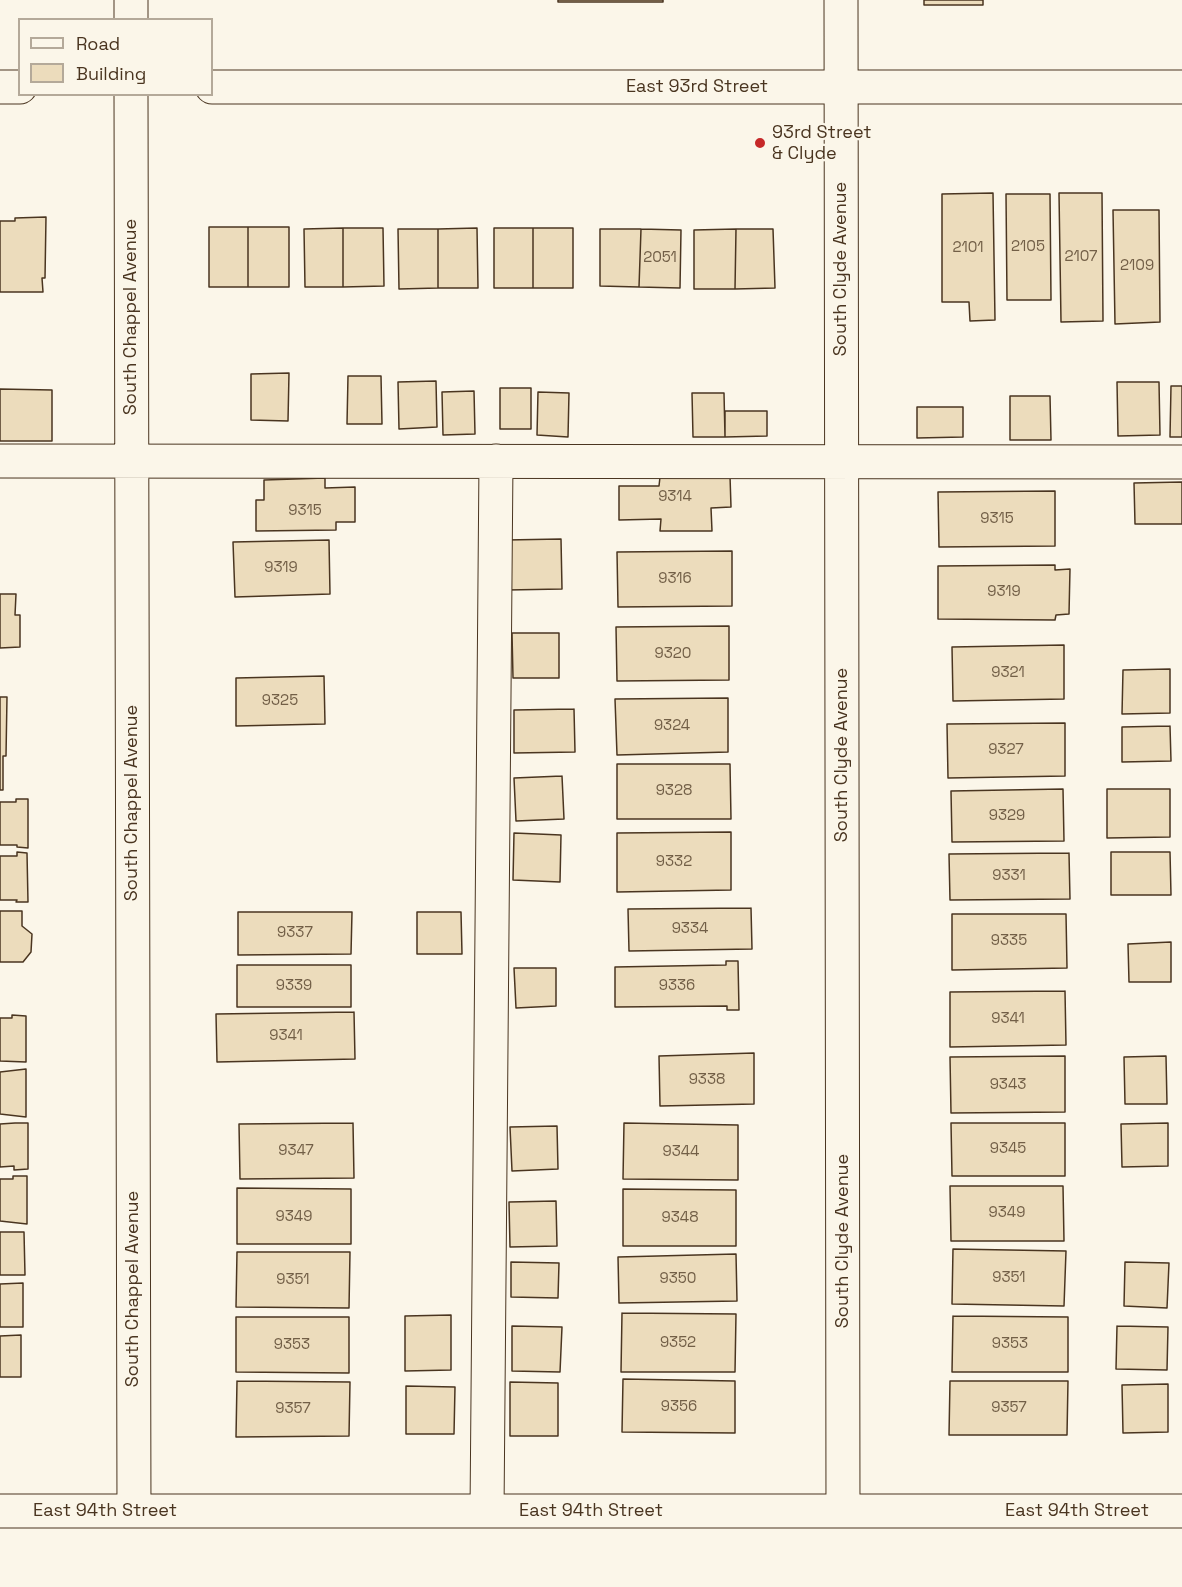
<!DOCTYPE html>
<html>
<head>
<meta charset="utf-8">
<style>
	body { margin:0 }
	#map { position:relative; width:1182px; height:1587px; overflow:hidden; background:#fbf6e9; font-family:"Space Grotesk",sans-serif }
	canvas { display:block }
	.legend { position:absolute; left:18px; top:18px; width:195px; height:78px; box-sizing:border-box; background:#fbf6e9; border:2px solid #b4a999; margin:0; padding:8px 10px; list-style:none; font-size:18px; color:#4a3520 }
	.legend li { display:flex; align-items:center; gap:12px; height:30px }
	.legend b { width:30px; border:2px solid #b4a999 }
</style>
</head>
<body>
<div id="map">
<canvas width="1182" height="1587"></canvas>
<ul class="legend">
<li><b style="height:8px;background:#fbf6e9"></b>Road</li>
<li><b style="height:16px;background:#ecdcbc"></b>Building</li>
</ul>
</div>
<script>
const c = document.querySelector('canvas').getContext('2d');
c.lineJoin = 'round';
function paint(path, color) { c.fillStyle = color; c.fill(path, 'evenodd'); }
const poly = rows => new Path2D(rows.map(r => 'M' + r).join(''));
function trace(path, color, width, dash) { c.strokeStyle = color; c.lineWidth = width; c.lineCap = dash ? 'butt' : 'round'; c.setLineDash(dash || []); c.stroke(path); }
function label(font, color, halo, rows, align = 'center') {
  c.font = font + ' "Space Grotesk",sans-serif'; c.lineWidth = 4.5; c.setLineDash([]); c.textBaseline = 'middle'; c.strokeStyle = halo; c.fillStyle = color; for (const [text, x, y, turn = 0] of rows) {
    c.save(); c.translate(x, y); c.rotate((+turn || 0) * Math.PI / 180); c.textAlign = isNaN(turn) ? turn : align; if (halo) c.strokeText(text, 0, 0); c.fillText(text, 0, 0); c.restore();
  }
}
const building = poly([
	[558,0,663,0,663,2,558,2,558,0],
	[924,0,983,0,983,5,924,5,924,0],
	[993,193,995,320,970,321,969,302,942,302,942,194,993,193],
	[1059,193,1102,193,1103,321,1061,322,1059,193],
	[1006,194,1050,194,1051,300,1007,300,1006,194],
	[1113,210,1159,210,1160,322,1115,324,1113,210],
	[46,217,45,278,42,278,43,292,0,292,0,221,15,221,15,218,46,217],
	[209,227,248,227,248,287,209,287,209,227],
	[248,227,289,227,289,287,248,287,248,227],
	[343,228,343,287,305,287,304,229,343,228],
	[343,228,383,228,384,286,343,287,343,228],
	[477,228,478,288,438,288,438,229,477,228],
	[494,228,533,228,533,288,494,288,494,228],
	[533,228,573,228,573,288,533,288,533,228],
	[398,229,438,229,438,288,399,289,398,229],
	[600,229,641,229,639,287,600,286,600,229],
	[641,229,681,230,680,288,639,287,641,229],
	[736,229,735,289,694,289,694,230,736,229],
	[736,229,773,229,775,288,735,289,736,229],
	[289,373,288,421,251,420,251,374,289,373],
	[348,376,381,376,382,424,347,424,348,376],
	[436,381,437,427,399,429,398,382,436,381],
	[1117,382,1159,382,1160,435,1118,436,1117,382],
	[1171,386,1182,386,1182,437,1170,437,1171,386],
	[500,388,531,388,531,429,500,429,500,388],
	[0,389,52,390,52,441,0,441,0,389],
	[474,391,475,434,443,435,442,392,474,391],
	[538,392,569,393,568,437,537,435,538,392],
	[692,393,724,393,725,437,693,437,692,393],
	[1010,396,1050,396,1051,440,1010,440,1010,396],
	[917,407,963,407,963,437,917,438,917,407],
	[725,411,767,411,767,436,725,437,725,411],
	[730,476,731,507,711,508,712,531,660,531,661,519,619,520,619,486,659,486,660,477,730,476],
	[325,478,325,488,355,487,355,522,336,522,336,530,256,531,256,500,264,500,264,480,325,478],
	[1182,482,1182,524,1135,524,1134,483,1182,482],
	[1055,491,1055,546,939,547,938,492,1055,491],
	[561,539,562,589,507,590,506,540,561,539],
	[329,540,330,594,235,597,233,542,329,540],
	[732,551,732,606,618,607,617,552,732,551],
	[1055,565,1055,570,1070,569,1069,614,1056,615,1055,620,938,619,938,566,1055,565],
	[0,594,16,594,15,615,20,615,20,647,0,648,0,594],
	[729,626,729,680,617,681,616,627,729,626],
	[512,633,559,633,559,678,513,678,512,633],
	[1064,645,1064,699,953,701,952,647,1064,645],
	[1170,669,1170,713,1122,714,1123,670,1170,669],
	[324,676,325,724,236,726,236,678,324,676],
	[0,697,7,697,6,756,3,756,3,790,0,790,0,697],
	[728,698,728,752,617,755,615,699,728,698],
	[574,709,575,752,514,753,514,710,574,709],
	[1065,723,1065,776,948,778,947,724,1065,723],
	[1170,726,1171,761,1122,762,1122,727,1170,726],
	[617,764,730,764,731,819,617,819,617,764],
	[562,776,564,819,516,821,514,778,562,776],
	[1063,789,1064,841,952,842,951,791,1063,789],
	[1107,789,1170,789,1170,837,1107,838,1107,789],
	[16,799,28,799,28,848,17,847,17,845,0,845,0,802,16,802,16,799],
	[731,832,731,890,617,892,617,833,731,832],
	[514,833,561,835,560,882,513,880,514,833],
	[17,852,27,853,28,902,16,902,17,900,0,900,0,856,17,856,17,852],
	[1111,852,1170,852,1171,895,1111,895,1111,852],
	[1069,853,1070,899,950,900,949,854,1069,853],
	[751,908,752,949,629,951,628,909,751,908],
	[0,911,22,911,22,926,32,934,31,952,23,962,0,962,0,911],
	[238,912,352,912,351,954,238,955,238,912],
	[417,912,461,912,462,954,417,954,417,912],
	[952,914,1066,914,1067,968,952,970,952,914],
	[1171,942,1171,982,1129,982,1128,944,1171,942],
	[726,961,738,961,739,1010,727,1010,727,1006,615,1007,615,967,726,965,726,961],
	[237,965,351,965,351,1007,237,1007,237,965],
	[514,968,556,968,556,1006,516,1008,514,968],
	[1065,991,1066,1045,950,1047,950,992,1065,991],
	[354,1012,355,1059,217,1062,216,1014,354,1012],
	[12,1015,26,1016,26,1062,0,1061,0,1018,12,1018,12,1015],
	[754,1053,754,1104,660,1106,659,1056,754,1053],
	[1065,1056,1065,1112,951,1113,950,1057,1065,1056],
	[1166,1056,1167,1104,1125,1104,1124,1057,1166,1056],
	[26,1069,26,1117,0,1114,0,1072,26,1069],
	[15,1123,28,1123,28,1169,14,1170,14,1166,0,1167,0,1124,15,1123],
	[353,1123,354,1178,240,1179,239,1124,353,1123],
	[624,1123,738,1125,738,1180,623,1179,624,1123],
	[951,1123,1065,1123,1065,1176,952,1176,951,1123],
	[1168,1123,1168,1166,1122,1167,1121,1124,1168,1123],
	[557,1126,558,1169,512,1171,510,1127,557,1126],
	[13,1176,27,1176,27,1224,0,1221,0,1179,13,1179,13,1176],
	[950,1186,1063,1186,1064,1241,951,1241,950,1186],
	[237,1188,351,1189,351,1244,237,1244,237,1188],
	[623,1189,736,1190,736,1246,623,1246,623,1189],
	[556,1201,557,1246,510,1247,509,1202,556,1201],
	[0,1232,24,1232,25,1275,0,1275,0,1232],
	[953,1249,1066,1251,1064,1306,952,1304,953,1249],
	[237,1252,350,1252,349,1308,236,1307,237,1252],
	[736,1254,737,1301,619,1303,618,1257,736,1254],
	[511,1262,559,1263,558,1298,511,1297,511,1262],
	[1125,1262,1169,1263,1167,1308,1124,1306,1125,1262],
	[23,1283,23,1327,0,1327,0,1284,23,1283],
	[622,1313,736,1314,735,1372,621,1372,622,1313],
	[451,1315,451,1370,405,1371,405,1316,451,1315],
	[953,1316,1068,1317,1068,1372,952,1372,953,1316],
	[236,1317,349,1317,349,1373,236,1372,236,1317],
	[512,1326,562,1327,560,1372,512,1371,512,1326],
	[1117,1326,1168,1327,1167,1370,1116,1369,1117,1326],
	[21,1335,21,1377,0,1377,0,1336,21,1335],
	[623,1379,735,1381,735,1433,622,1432,623,1379],
	[237,1381,350,1382,349,1436,236,1437,237,1381],
	[950,1381,1068,1381,1067,1435,949,1435,950,1381],
	[510,1382,558,1383,558,1436,510,1436,510,1382],
	[1168,1384,1168,1432,1123,1433,1122,1385,1168,1384],
	[406,1386,455,1387,454,1434,406,1434,406,1386]
]);
paint(building, '#ecdcbc');
trace(building, '#4a3520', 1.5);
const minor = poly([
	[131,0,131,20],
	[841,0,843,1511],
	[0,87,20,87],
	[212,87,1182,87],
	[131,94,134,1511],
	[0,461,1182,462],
	[0,1511,1182,1511],
	[487,1511,496,461]
]);
trace(minor, '#4a3520', 35);
trace(minor, '#fbf6e9', 33);
for (const [x, y, r, color] of [
	[760,143,6,"#c62828"]
]) { const dot = new Path2D(); dot.arc(x, y, r, 0, 2 * Math.PI); c.fillStyle = color; c.fill(dot); trace(dot, '#fbf6e9', 2); }
label('15px', '#725f47', null, [
	["2105",1028,247],
	["2101",968,248],
	["2107",1081,257],
	["2051",660,258],
	["2109",1137,266],
	["9314",675,497],
	["9315",305,511],
	["9315",997,519],
	["9319",281,568],
	["9316",675,579],
	["9319",1004,592],
	["9320",673,654],
	["9321",1008,673],
	["9325",280,701],
	["9324",672,726],
	["9327",1006,750],
	["9328",674,791],
	["9329",1007,816],
	["9332",674,862],
	["9331",1009,876],
	["9334",690,929],
	["9337",295,933],
	["9335",1009,941],
	["9339",294,986],
	["9336",677,986],
	["9341",1008,1019],
	["9341",286,1036],
	["9338",707,1080],
	["9343",1008,1085],
	["9345",1008,1149],
	["9347",296,1151],
	["9344",681,1152],
	["9349",1007,1213],
	["9349",294,1217],
	["9348",680,1218],
	["9351",1009,1278],
	["9350",678,1279],
	["9351",293,1280],
	["9352",678,1343],
	["9353",1010,1344],
	["9353",292,1345],
	["9356",679,1407],
	["9357",1009,1408],
	["9357",293,1409]
]);
label('18px', '#4a3520', '#fbf6e9', [
	["East 93rd Street",697,87],
	["South Clyde Avenue",841,269,-90],
	["South Chappel Avenue",131,317,-90],
	["South Clyde Avenue",842,755,-90],
	["South Chappel Avenue",132,803,-90],
	["South Clyde Avenue",843,1241,-90],
	["South Chappel Avenue",133,1289,-90],
	["East 94th Street",105,1511],
	["East 94th Street",591,1511],
	["East 94th Street",1077,1511]
]);
label('18px', '#4a3520', '#fbf6e9', [
	["93rd Street",772,133],
	["& Clyde",772,154]
], 'left');
</script>
</body>
</html>
